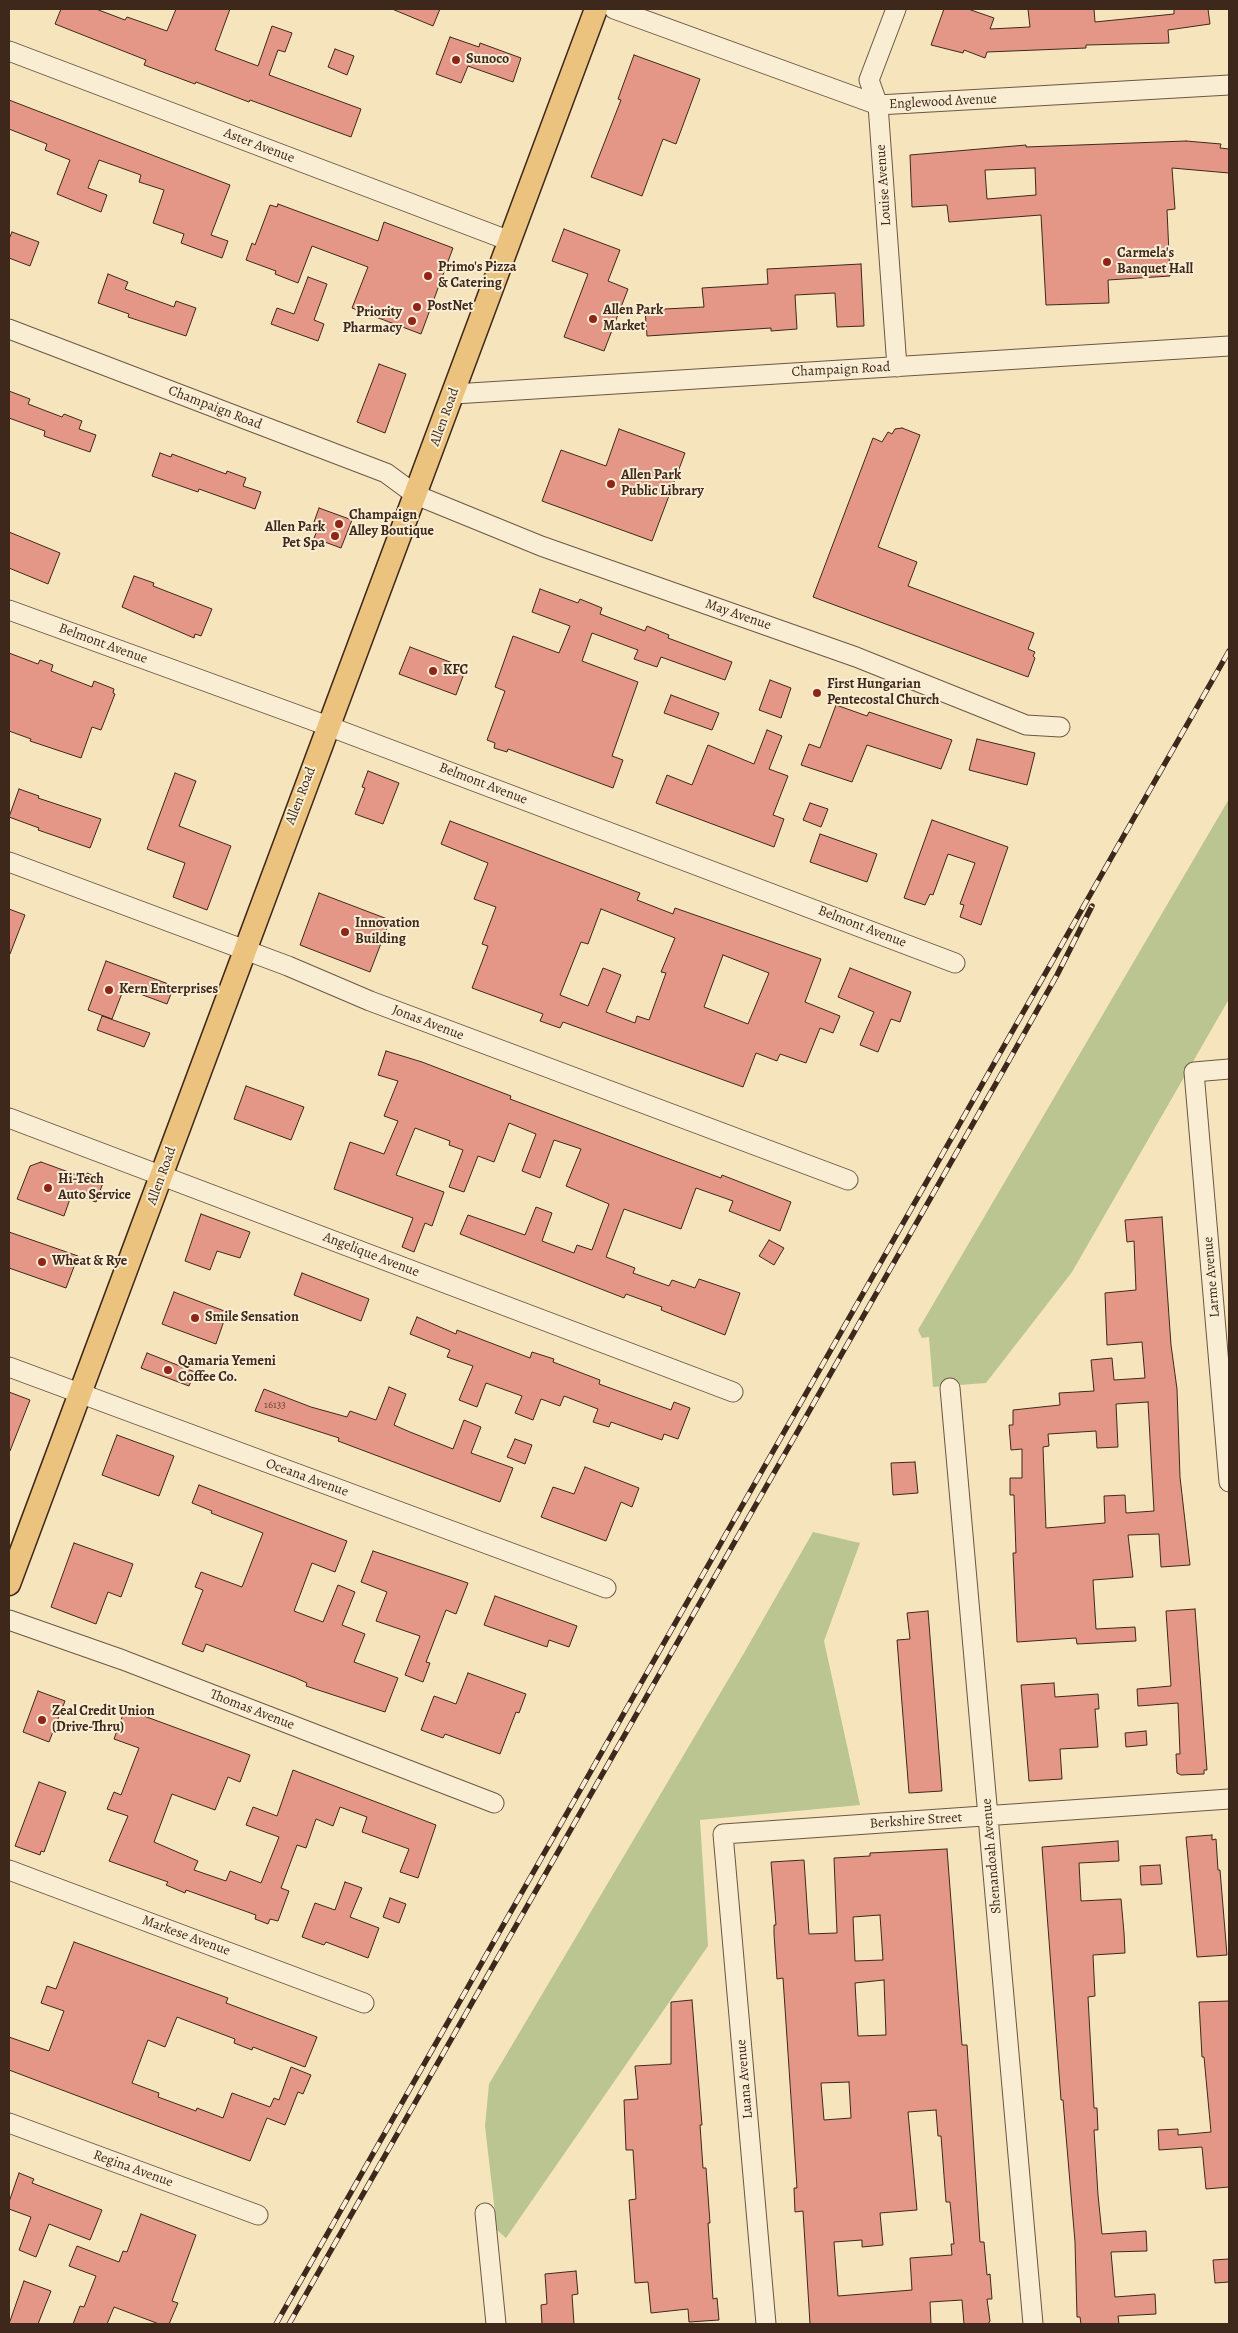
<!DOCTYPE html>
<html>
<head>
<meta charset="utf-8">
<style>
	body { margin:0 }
	#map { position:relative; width:1238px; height:2333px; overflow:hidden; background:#f6e4bc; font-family:Alegreya,serif }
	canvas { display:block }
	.frame { position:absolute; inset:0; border:10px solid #3e281b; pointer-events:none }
</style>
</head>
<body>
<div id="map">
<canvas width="1238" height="2333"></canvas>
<div class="frame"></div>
</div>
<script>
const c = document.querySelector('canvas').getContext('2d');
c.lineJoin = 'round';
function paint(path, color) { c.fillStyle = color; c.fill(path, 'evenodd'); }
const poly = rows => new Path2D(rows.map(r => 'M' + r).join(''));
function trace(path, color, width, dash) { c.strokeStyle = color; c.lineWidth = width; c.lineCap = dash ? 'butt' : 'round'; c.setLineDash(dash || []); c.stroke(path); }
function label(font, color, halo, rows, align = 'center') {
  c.font = font + ' Alegreya,serif'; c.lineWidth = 4; c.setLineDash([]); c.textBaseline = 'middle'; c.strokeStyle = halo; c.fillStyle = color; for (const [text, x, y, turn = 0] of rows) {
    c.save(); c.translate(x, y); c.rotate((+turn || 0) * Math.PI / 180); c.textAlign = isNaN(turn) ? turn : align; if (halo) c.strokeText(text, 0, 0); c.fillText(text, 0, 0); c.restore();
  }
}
paint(poly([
	[1229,799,1229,999,1072,1272,986,1383,933,1387,929,1337,922,1338,918,1330],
	[813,1532,860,1543,824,1641,860,1805,700,1820,708,1946,506,2238,497,2230,485,2126,489,2084,744,1653]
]), '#bac592');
const building = poly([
	[61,9,96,9,125,20,127,17,167,31,176,9,230,9,215,50,258,66,272,26,292,33,285,52,278,50,269,75,361,109,351,137,250,100,249,102,196,82,195,84,144,65,146,60,55,24,61,9],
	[392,9,440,9,433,26,392,9],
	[944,9,968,9,994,18,990,29,1030,27,1028,9,1094,9,1095,22,1174,14,1174,9,1208,9,1210,24,1168,30,1169,43,1086,45,1086,48,987,52,985,58,964,50,963,53,931,45,944,9],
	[450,37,479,47,480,43,521,58,513,82,468,66,461,83,436,74,450,37],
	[335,49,354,56,347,75,328,67,335,49],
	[634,55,700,79,676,144,663,139,642,196,591,177,621,100,618,99,634,55],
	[9,100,230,185,211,235,228,241,222,258,181,243,184,234,153,223,164,190,139,182,141,175,99,160,88,188,107,195,101,212,57,194,70,160,45,150,47,144,9,129,9,100],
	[1186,141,1221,144,1220,148,1229,149,1229,173,1172,168,1175,209,1167,210,1170,276,1108,280,1109,303,1046,305,1041,215,949,222,947,205,912,207,910,155,1026,145,1026,147,1186,141],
	[1035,168,1036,195,987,199,985,170,1035,168],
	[278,204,378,241,384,222,453,248,421,334,352,308,368,267,312,246,298,283,275,274,276,271,246,260,252,243,255,245,270,205,277,207,278,204],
	[564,229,620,250,608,281,628,289,604,351,564,337,588,274,552,261,564,229],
	[12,232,39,242,30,266,9,258,9,239,12,232],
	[861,264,864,326,837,327,835,293,795,295,797,329,771,331,771,328,647,336,645,310,704,307,702,288,768,284,767,269,861,264],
	[108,274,128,282,125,289,174,307,176,301,196,308,186,336,128,317,129,314,98,303,108,274],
	[308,277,327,284,314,320,324,324,318,341,271,324,277,308,294,314,308,277],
	[379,364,406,374,385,433,357,422,379,364],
	[9,391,30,399,28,404,62,417,64,414,82,421,79,429,96,435,90,452,44,436,45,431,9,418,9,391],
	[902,428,920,435,878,547,917,562,908,586,1034,633,1028,649,1035,652,1033,656,1035,658,1028,677,813,597,873,438,882,442,888,432,892,434,895,429,902,428],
	[619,429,685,453,652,541,542,501,561,450,606,466,619,429],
	[160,453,171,457,172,454,226,474,227,471,246,478,243,486,261,492,255,509,199,489,198,492,152,476,160,453],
	[319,508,352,520,341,548,314,538,320,524,314,522,319,508],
	[9,532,60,553,48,584,9,568,9,532],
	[134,576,154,583,153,586,212,609,201,636,195,634,194,638,122,607,134,576],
	[540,589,578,603,580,599,602,608,600,614,645,631,647,626,669,635,668,638,732,662,725,680,661,657,657,667,634,659,638,650,592,633,582,661,638,682,612,756,623,760,613,788,508,749,507,752,494,748,495,743,487,740,505,691,495,687,513,636,559,653,570,626,532,612,540,589],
	[410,647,466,668,456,695,399,674,410,647],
	[9,653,38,664,40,660,53,665,51,671,92,687,94,681,114,689,113,693,115,694,101,730,92,727,81,758,30,741,31,739,9,731,9,653],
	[770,680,791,688,781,718,759,710,770,680],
	[671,695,719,713,712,730,664,713,671,695],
	[836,705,867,716,869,712,952,740,941,769,867,745,852,782,801,765,809,744,820,748,836,705],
	[767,730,782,736,769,769,788,776,773,815,784,819,774,847,656,803,667,775,692,785,708,745,754,764,767,730],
	[977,739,1035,753,1027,785,969,770,977,739],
	[368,771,399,783,383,824,355,814,365,788,362,787,368,771],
	[175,773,196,781,179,826,231,846,207,910,173,897,185,863,147,849,175,773],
	[19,789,39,796,38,798,101,819,90,848,38,830,39,828,9,817,19,789],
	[810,803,828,809,821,827,803,820,810,803],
	[932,820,1008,847,981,925,960,917,964,905,960,904,975,863,948,854,933,895,930,894,925,905,904,898,932,820],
	[450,821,640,893,637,900,673,914,675,908,821,959,805,1002,840,1016,833,1033,820,1028,806,1063,780,1054,777,1061,756,1053,743,1087,563,1022,560,1028,540,1021,543,1014,472,988,488,946,482,944,496,907,474,899,488,863,441,844,450,821],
	[601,909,675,938,661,972,666,973,649,1020,637,1016,635,1023,606,1012,621,975,603,968,588,1006,560,995,581,942,588,944,601,909],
	[723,955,769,973,748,1024,704,1007,723,955],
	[820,834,877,854,867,882,810,862,820,834],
	[319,893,390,920,370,972,300,945,319,893],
	[9,909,25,915,10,954,9,954,9,909],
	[106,961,174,986,167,1004,124,988,112,1019,88,1010,106,961],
	[850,968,911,992,900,1022,891,1019,878,1052,860,1045,874,1012,838,997,850,968],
	[102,1016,150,1033,144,1047,97,1030,102,1016],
	[386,1051,422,1062,511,1096,510,1099,664,1157,721,1178,722,1175,791,1202,780,1231,729,1211,733,1201,696,1188,681,1229,624,1209,606,1257,635,1268,633,1273,669,1286,672,1280,695,1288,699,1279,740,1293,725,1335,661,1310,662,1307,626,1294,624,1298,460,1234,468,1215,525,1235,536,1207,552,1213,542,1241,574,1253,577,1245,592,1250,609,1204,566,1186,581,1149,554,1140,540,1178,522,1171,536,1134,509,1123,494,1162,478,1156,464,1192,449,1187,463,1150,449,1145,450,1141,415,1128,396,1175,444,1192,432,1226,425,1223,414,1252,402,1247,413,1218,334,1189,350,1142,384,1154,398,1121,384,1116,398,1081,378,1075,386,1051],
	[246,1086,304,1107,291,1140,234,1119,246,1086],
	[41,1162,85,1178,87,1173,104,1180,96,1202,72,1193,64,1216,17,1199,30,1166,41,1162],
	[201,1214,250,1232,240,1258,217,1251,210,1270,185,1261,201,1214],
	[1162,1217,1171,1345,1177,1389,1180,1477,1190,1565,1161,1567,1159,1534,1128,1535,1133,1577,1093,1580,1096,1629,1135,1627,1136,1641,1077,1644,1076,1638,1017,1642,1013,1553,1016,1553,1014,1495,1010,1495,1010,1478,1022,1478,1022,1449,1011,1450,1009,1425,1013,1425,1013,1410,1060,1405,1059,1393,1094,1391,1091,1360,1112,1358,1114,1380,1145,1378,1142,1342,1107,1345,1105,1293,1136,1290,1134,1241,1127,1242,1125,1220,1162,1217],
	[1148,1402,1154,1511,1126,1513,1125,1495,1104,1496,1105,1523,1046,1528,1043,1447,1049,1446,1048,1434,1096,1431,1097,1448,1118,1447,1116,1404,1148,1402],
	[9,1232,78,1256,66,1288,9,1268,9,1232],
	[769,1240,784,1248,774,1265,759,1256,769,1240],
	[302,1273,369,1299,361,1321,294,1295,302,1273],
	[174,1292,227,1312,216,1344,162,1324,174,1292],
	[417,1317,456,1334,457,1330,530,1358,532,1352,554,1359,553,1362,600,1380,599,1384,671,1410,674,1402,690,1408,678,1439,664,1434,662,1440,611,1422,609,1427,593,1422,598,1409,564,1396,560,1406,541,1399,533,1420,515,1413,522,1396,486,1383,477,1407,459,1400,473,1366,447,1357,450,1350,410,1334,417,1317],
	[147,1353,195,1372,189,1386,141,1368,147,1353],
	[389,1387,406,1394,394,1425,410,1432,453,1449,464,1420,481,1427,471,1453,513,1468,500,1502,338,1441,339,1438,255,1411,264,1389,311,1407,347,1417,350,1411,376,1420,389,1387],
	[9,1392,30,1400,10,1451,9,1451,9,1392],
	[117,1435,174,1456,159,1496,102,1475,117,1435],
	[515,1439,532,1445,525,1464,507,1457,515,1439],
	[915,1462,918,1493,893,1495,891,1463,915,1462],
	[585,1467,639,1488,632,1507,621,1502,606,1541,541,1517,553,1487,574,1494,585,1467],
	[199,1485,347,1541,335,1572,312,1563,294,1611,323,1622,338,1585,355,1592,342,1625,365,1634,354,1662,398,1678,385,1712,306,1686,307,1683,296,1678,206,1644,203,1652,182,1644,203,1590,195,1587,201,1572,242,1587,263,1533,211,1513,212,1511,192,1503,199,1485],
	[74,1543,133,1564,121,1597,108,1592,96,1624,51,1607,74,1543],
	[373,1551,468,1583,456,1614,446,1610,426,1662,430,1663,423,1682,405,1675,420,1636,376,1621,387,1592,361,1582,373,1551],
	[495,1596,577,1626,569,1647,549,1640,547,1647,484,1625,495,1596],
	[1195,1609,1207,1770,1204,1770,1204,1774,1181,1775,1177,1773,1176,1754,1180,1754,1178,1703,1138,1706,1137,1689,1171,1686,1166,1611,1195,1609],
	[928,1611,942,1791,909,1793,897,1640,910,1639,907,1613,928,1611],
	[468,1673,526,1694,519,1713,516,1712,500,1754,445,1734,443,1738,421,1730,434,1696,456,1704,468,1673],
	[1054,1683,1055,1697,1098,1694,1099,1709,1095,1709,1098,1747,1060,1749,1062,1779,1029,1781,1021,1685,1054,1683],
	[38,1691,65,1701,49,1742,23,1732,38,1691],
	[125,1709,250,1755,240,1782,228,1777,215,1810,172,1794,154,1842,198,1861,194,1870,226,1881,230,1871,261,1883,279,1837,246,1825,253,1807,277,1816,293,1770,436,1825,418,1878,400,1872,409,1849,362,1832,367,1817,340,1807,333,1826,316,1819,306,1848,297,1845,281,1888,289,1891,278,1921,270,1919,268,1924,255,1919,256,1915,186,1890,185,1893,166,1885,168,1882,109,1861,128,1816,107,1809,114,1792,121,1795,139,1748,114,1739,125,1709],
	[1146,1731,1147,1745,1126,1747,1125,1733,1146,1731],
	[39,1782,66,1792,44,1852,41,1851,40,1855,15,1846,39,1782],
	[1212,1835,1212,1840,1216,1839,1218,1870,1220,1870,1227,1955,1197,1957,1186,1837,1212,1835],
	[1118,1841,1119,1861,1079,1863,1081,1901,1121,1899,1124,1933,1125,1953,1093,1955,1095,1996,1088,1997,1094,2108,1097,2108,1098,2130,1094,2130,1098,2195,1102,2234,1146,2231,1147,2251,1111,2252,1115,2297,1155,2294,1156,2314,1118,2316,1119,2324,1081,2324,1080,2317,1077,2317,1075,2242,1063,2100,1061,2100,1042,1847,1118,1841],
	[947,1849,962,2045,967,2045,980,2242,984,2242,987,2275,990,2274,992,2299,987,2299,990,2321,988,2324,964,2324,962,2300,930,2302,931,2324,810,2324,803,2211,795,2212,794,2188,797,2188,783,1978,777,1979,774,1934,774,1925,776,1925,771,1862,804,1860,809,1934,837,1933,834,1858,870,1856,870,1853,947,1849],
	[880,1915,883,1960,855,1961,853,1917,880,1915],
	[884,1980,886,2035,858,2036,855,1983,884,1980],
	[849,2082,851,2118,824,2120,821,2083,849,2082],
	[936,2110,938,2136,941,2136,946,2202,950,2202,954,2244,951,2244,952,2255,910,2258,912,2290,838,2296,834,2242,862,2240,862,2247,883,2245,880,2213,917,2210,908,2112,936,2110],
	[1160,1865,1162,1884,1141,1885,1140,1866,1160,1865],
	[345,1882,362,1888,350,1917,379,1928,368,1958,326,1942,324,1945,302,1937,315,1903,335,1910,345,1882],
	[390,1898,406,1904,399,1923,383,1917,390,1898],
	[74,1942,228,1998,226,2003,317,2037,305,2067,253,2047,252,2050,234,2043,235,2039,177,2017,165,2047,148,2040,132,2083,159,2093,158,2097,196,2111,197,2108,223,2118,232,2093,270,2107,274,2098,279,2100,291,2067,311,2075,303,2094,298,2092,285,2125,267,2118,250,2161,9,2070,9,2037,49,2051,64,2011,41,2003,47,1986,56,1989,74,1942],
	[692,2000,702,2125,700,2125,703,2168,706,2168,710,2223,708,2223,713,2299,717,2298,719,2320,689,2322,688,2309,651,2313,648,2282,635,2283,629,2200,636,2199,633,2150,626,2150,624,2100,638,2099,635,2066,671,2064,671,2002,692,2000],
	[1229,2001,1229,2187,1206,2189,1202,2147,1159,2150,1158,2130,1178,2129,1178,2135,1211,2132,1204,2057,1202,2057,1199,2002,1229,2001],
	[19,2173,34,2179,32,2183,102,2210,90,2240,49,2224,36,2257,19,2250,31,2217,9,2209,9,2202,19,2173],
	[141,2214,196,2235,172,2301,178,2303,169,2324,159,2324,114,2307,107,2324,73,2324,80,2306,84,2307,96,2276,69,2266,77,2246,119,2262,123,2251,127,2252,141,2214],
	[1229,2259,1229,2282,1215,2283,1213,2260,1229,2259],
	[576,2271,578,2294,572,2295,574,2324,542,2324,541,2305,547,2304,545,2274,576,2271],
	[24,2281,51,2291,38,2324,9,2324,24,2281]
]);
paint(building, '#e59787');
trace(building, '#3e281b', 1);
const minor = poly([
	[614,9,878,105,1229,85],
	[896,9,869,80,878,105,897,367],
	[9,51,510,241],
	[9,329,386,473,416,495,541,546,856,657,1026,725,1060,727],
	[454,394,1229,346],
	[9,610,328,726,955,963],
	[9,862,288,966,370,1001,848,1180],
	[1229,1069,1194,1072,1229,1482],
	[9,1118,733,1392],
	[9,1367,606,1588],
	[950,1388,1033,2324],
	[9,1620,123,1660,494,1803],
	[9,1870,364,2003],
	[9,2123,258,2215],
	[485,2213,496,2324],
	[766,2324,723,1834,1229,1799]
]);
const major = poly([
	[9,1584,596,9]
]);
trace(minor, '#6c5743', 21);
trace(major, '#3e281b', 25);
trace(minor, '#f9edd3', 19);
trace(major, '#ebc27e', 22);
const rail = poly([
	[276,2324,1229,651],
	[289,2324,1007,1064,1057,975,1092,906]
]);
trace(rail, '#3e281b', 5.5);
trace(rail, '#f9edd3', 4, [11]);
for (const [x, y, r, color] of [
	[456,60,5,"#8f2418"],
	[1107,262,5,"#8f2418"],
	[428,276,5,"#8f2418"],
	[417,307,5,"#8f2418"],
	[593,319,5,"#8f2418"],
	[412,321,5,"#8f2418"],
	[611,484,5,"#8f2418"],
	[339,524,5,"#8f2418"],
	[335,536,5,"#8f2418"],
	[433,671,5,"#8f2418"],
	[817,693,5,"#8f2418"],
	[345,932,5,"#8f2418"],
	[109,990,5,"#8f2418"],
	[48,1188,5,"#8f2418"],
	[42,1262,5,"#8f2418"],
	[195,1318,5,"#8f2418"],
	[168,1370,5,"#8f2418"],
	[42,1720,5,"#8f2418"]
]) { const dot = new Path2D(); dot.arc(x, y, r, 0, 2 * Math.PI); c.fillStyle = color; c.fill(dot); trace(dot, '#f9edd3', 2); }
label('11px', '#684436', null, [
	["16133",275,1405]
]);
label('bold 14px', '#3e281b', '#f9edd3', [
	["Sunoco",466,60],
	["Carmela's",1117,254],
	["Banquet Hall",1117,270],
	["Primo's Pizza",438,268],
	["& Catering",438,284],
	["PostNet",427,307],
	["Allen Park",603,311],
	["Market",603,327],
	["Priority",402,313,"right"],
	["Pharmacy",402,329,"right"],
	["Allen Park",621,476],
	["Public Library",621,492],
	["Champaign",349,516],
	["Alley Boutique",349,532],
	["Allen Park",325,528,"right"],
	["Pet Spa",325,544,"right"],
	["KFC",443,671],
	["First Hungarian",827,685],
	["Pentecostal Church",827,701],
	["Innovation",355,924],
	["Building",355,940],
	["Kern Enterprises",119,990],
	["Hi-Tech",58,1180],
	["Auto Service",58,1196],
	["Wheat & Rye",52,1262],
	["Smile Sensation",205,1318],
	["Qamaria Yemeni",178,1362],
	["Coffee Co.",178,1378],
	["Zeal Credit Union",52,1712],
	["(Drive-Thru)",52,1728]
], 'left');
label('14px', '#3e281b', '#f9edd3', [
	["Englewood Avenue",943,102,-3],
	["Aster Avenue",259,146,21],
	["Louise Avenue",884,185,-94],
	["Champaign Road",841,370,-3],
	["Champaign Road",215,408,21],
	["Allen Road",445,417,-70],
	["May Avenue",738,615,19],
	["Belmont Avenue",103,644,20],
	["Belmont Avenue",483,784,21],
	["Allen Road",301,796,-69],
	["Belmont Avenue",862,927,21],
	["Jonas Avenue",428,1023,21],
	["Allen Road",162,1176,-70],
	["Angelique Avenue",371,1255,21],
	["Larme Avenue",1212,1277,-95],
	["Oceana Avenue",307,1478,20],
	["Thomas Avenue",252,1710,21],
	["Berkshire Street",916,1821,-4],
	["Shenandoah Avenue",992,1856,-95],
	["Markese Avenue",186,1936,20],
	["Luana Avenue",745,2079,-95],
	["Regina Avenue",133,2169,20]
]);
</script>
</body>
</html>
